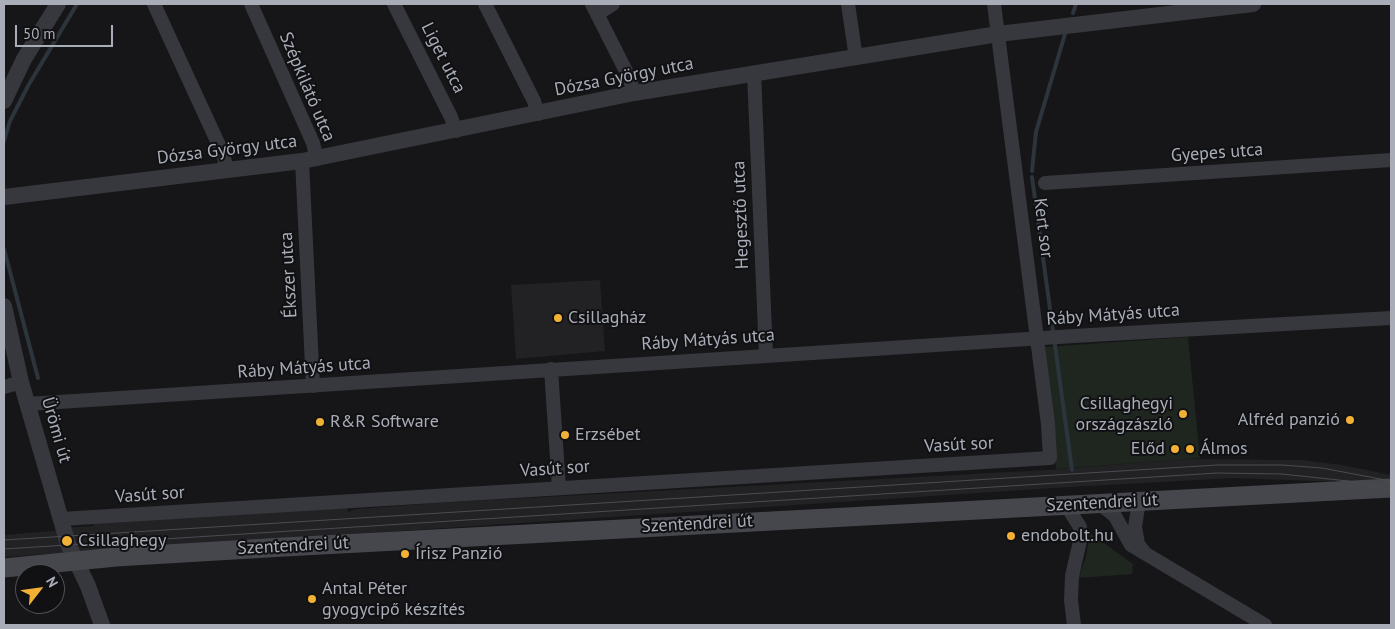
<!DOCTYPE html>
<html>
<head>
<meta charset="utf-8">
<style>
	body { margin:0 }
	#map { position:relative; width:1395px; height:629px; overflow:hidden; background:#161618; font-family:"PT Sans",sans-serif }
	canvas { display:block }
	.frame { position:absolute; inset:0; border:5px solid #a8adb8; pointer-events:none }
	.north { position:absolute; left:15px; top:564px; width:50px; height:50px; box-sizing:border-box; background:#111113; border:1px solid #4d4f55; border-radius:50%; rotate:60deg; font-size:14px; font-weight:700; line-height:20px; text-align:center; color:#a8adb8 }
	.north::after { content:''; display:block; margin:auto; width:18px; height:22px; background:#f2b134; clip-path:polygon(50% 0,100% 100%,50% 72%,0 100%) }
	.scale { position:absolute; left:15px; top:25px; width:98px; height:22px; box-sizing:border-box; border:2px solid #a8adb8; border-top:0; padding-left:6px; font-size:15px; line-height:18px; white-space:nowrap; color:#a8adb8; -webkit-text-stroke:4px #111113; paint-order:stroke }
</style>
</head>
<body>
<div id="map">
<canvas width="1395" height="629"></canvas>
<div class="frame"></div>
<div class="north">N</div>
<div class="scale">50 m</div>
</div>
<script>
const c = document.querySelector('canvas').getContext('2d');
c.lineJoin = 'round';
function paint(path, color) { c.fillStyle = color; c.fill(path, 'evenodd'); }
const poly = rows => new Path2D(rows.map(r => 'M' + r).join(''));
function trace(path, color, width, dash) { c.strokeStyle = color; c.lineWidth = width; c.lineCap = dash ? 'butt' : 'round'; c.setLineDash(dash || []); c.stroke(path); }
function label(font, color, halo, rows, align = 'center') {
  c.font = font + ' "PT Sans",sans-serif'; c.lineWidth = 4; c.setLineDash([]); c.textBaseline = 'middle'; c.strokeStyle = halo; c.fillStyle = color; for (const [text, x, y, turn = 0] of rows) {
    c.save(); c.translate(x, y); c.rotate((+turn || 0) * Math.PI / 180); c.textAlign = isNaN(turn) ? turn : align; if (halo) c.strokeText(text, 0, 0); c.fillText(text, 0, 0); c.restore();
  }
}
paint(poly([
	[600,280,605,351,516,359,511,285],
	[1187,459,1301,460,1342,465,1391,475,1391,495,1341,482,1233,478,1054,488,4,557,4,535,64,530,64,528,93,526,94,521,347,505,348,512,356,509,451,502,1047,470]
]), '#222225');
paint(poly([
	[1188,337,1200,458,1056,469,1045,347],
	[1090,533,1133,564,1132,574,1078,578,1086,557]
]), '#1e261f');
trace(poly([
	[1073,13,1076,4],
	[4,141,10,121,28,86,77,4],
	[1032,171,1036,132,1065,34],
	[1032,177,1072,470],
	[4,249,38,378]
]), '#2c353c', 4);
trace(poly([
	[154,4,223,154,227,169],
	[251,4,313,143,317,159],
	[394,4,451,117,456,131],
	[485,4,534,101,538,114],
	[592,4,629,77,634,93],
	[848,4,856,58],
	[597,14,613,4],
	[754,73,766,355],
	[302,161,313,386],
	[1045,183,1391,160],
	[551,369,559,488],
	[4,387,21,382],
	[28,404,1074,336,1391,318],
	[1139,501,1135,527,1138,544,1144,552],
	[1100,504,1115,516,1131,545,1265,625],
	[1066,505,1080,527,1080,541,1072,576,1071,600,1074,625],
	[61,519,1050,458,1048,424,994,4]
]), '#37383d', 14);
trace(poly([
	[4,101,24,59,58,4],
	[4,197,302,161,634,93,998,34,1253,4],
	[4,306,21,382,68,544,88,586,102,625]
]), '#37383d', 16);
trace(poly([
	[4,568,116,557,284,547,1391,488]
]), '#45474d', 19);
trace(poly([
	[4,540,1217,465,1282,465,1322,468,1391,481],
	[4,549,1217,473,1282,474,1348,481,1391,490]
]), '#4a4c52', 1);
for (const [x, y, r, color] of [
	[558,318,5,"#f2b134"],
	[1183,414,5,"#f2b134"],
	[1350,420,5,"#f2b134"],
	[320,422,5,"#f2b134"],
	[565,435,5,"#f2b134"],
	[1175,449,5,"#f2b134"],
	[1190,449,5,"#f2b134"],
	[1011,536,5,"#f2b134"],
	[67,541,6,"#f2b134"],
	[405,554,5,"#f2b134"],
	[312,599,5,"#f2b134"]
]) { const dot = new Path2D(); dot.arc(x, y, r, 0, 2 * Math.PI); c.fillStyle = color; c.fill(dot); trace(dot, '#111113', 2); }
label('18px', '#a8adb8', '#111113', [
	["Liget utca",443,58,63],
	["Dózsa György utca",624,77,-11],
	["Szépkilátó utca",307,87,67],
	["Dózsa György utca",227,150,-7],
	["Gyepes utca",1217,153,-4],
	["Hegesztő utca",741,215,-92],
	["Kert sor",1043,228,83],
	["Ékszer utca",289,275,-93],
	["Ráby Mátyás utca",1113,315,-4],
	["Ráby Mátyás utca",708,340,-4],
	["Ráby Mátyás utca",304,368,-4],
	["Ürömi út",56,430,74],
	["Vasút sor",959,445,-3],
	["Vasút sor",555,469,-4],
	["Vasút sor",150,495,-4],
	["Szentendrei út",1102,503,-3],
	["Szentendrei út",697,524,-3],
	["Szentendrei út",293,546,-3]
]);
label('18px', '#a8adb8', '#111113', [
	["Csillagház",568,318],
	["Csillaghegyi",1173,404,"right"],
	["országzászló",1173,425,"right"],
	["Alfréd panzió",1340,420,"right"],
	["R&R Software",330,422],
	["Erzsébet",575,435],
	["Előd",1165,449,"right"],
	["Álmos",1200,449],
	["endobolt.hu",1021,536],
	["Csillaghegy",78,541],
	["Írisz Panzió",415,554],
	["Antal Péter",322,589],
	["gyogycipő készítés",322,610]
], 'left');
</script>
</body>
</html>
